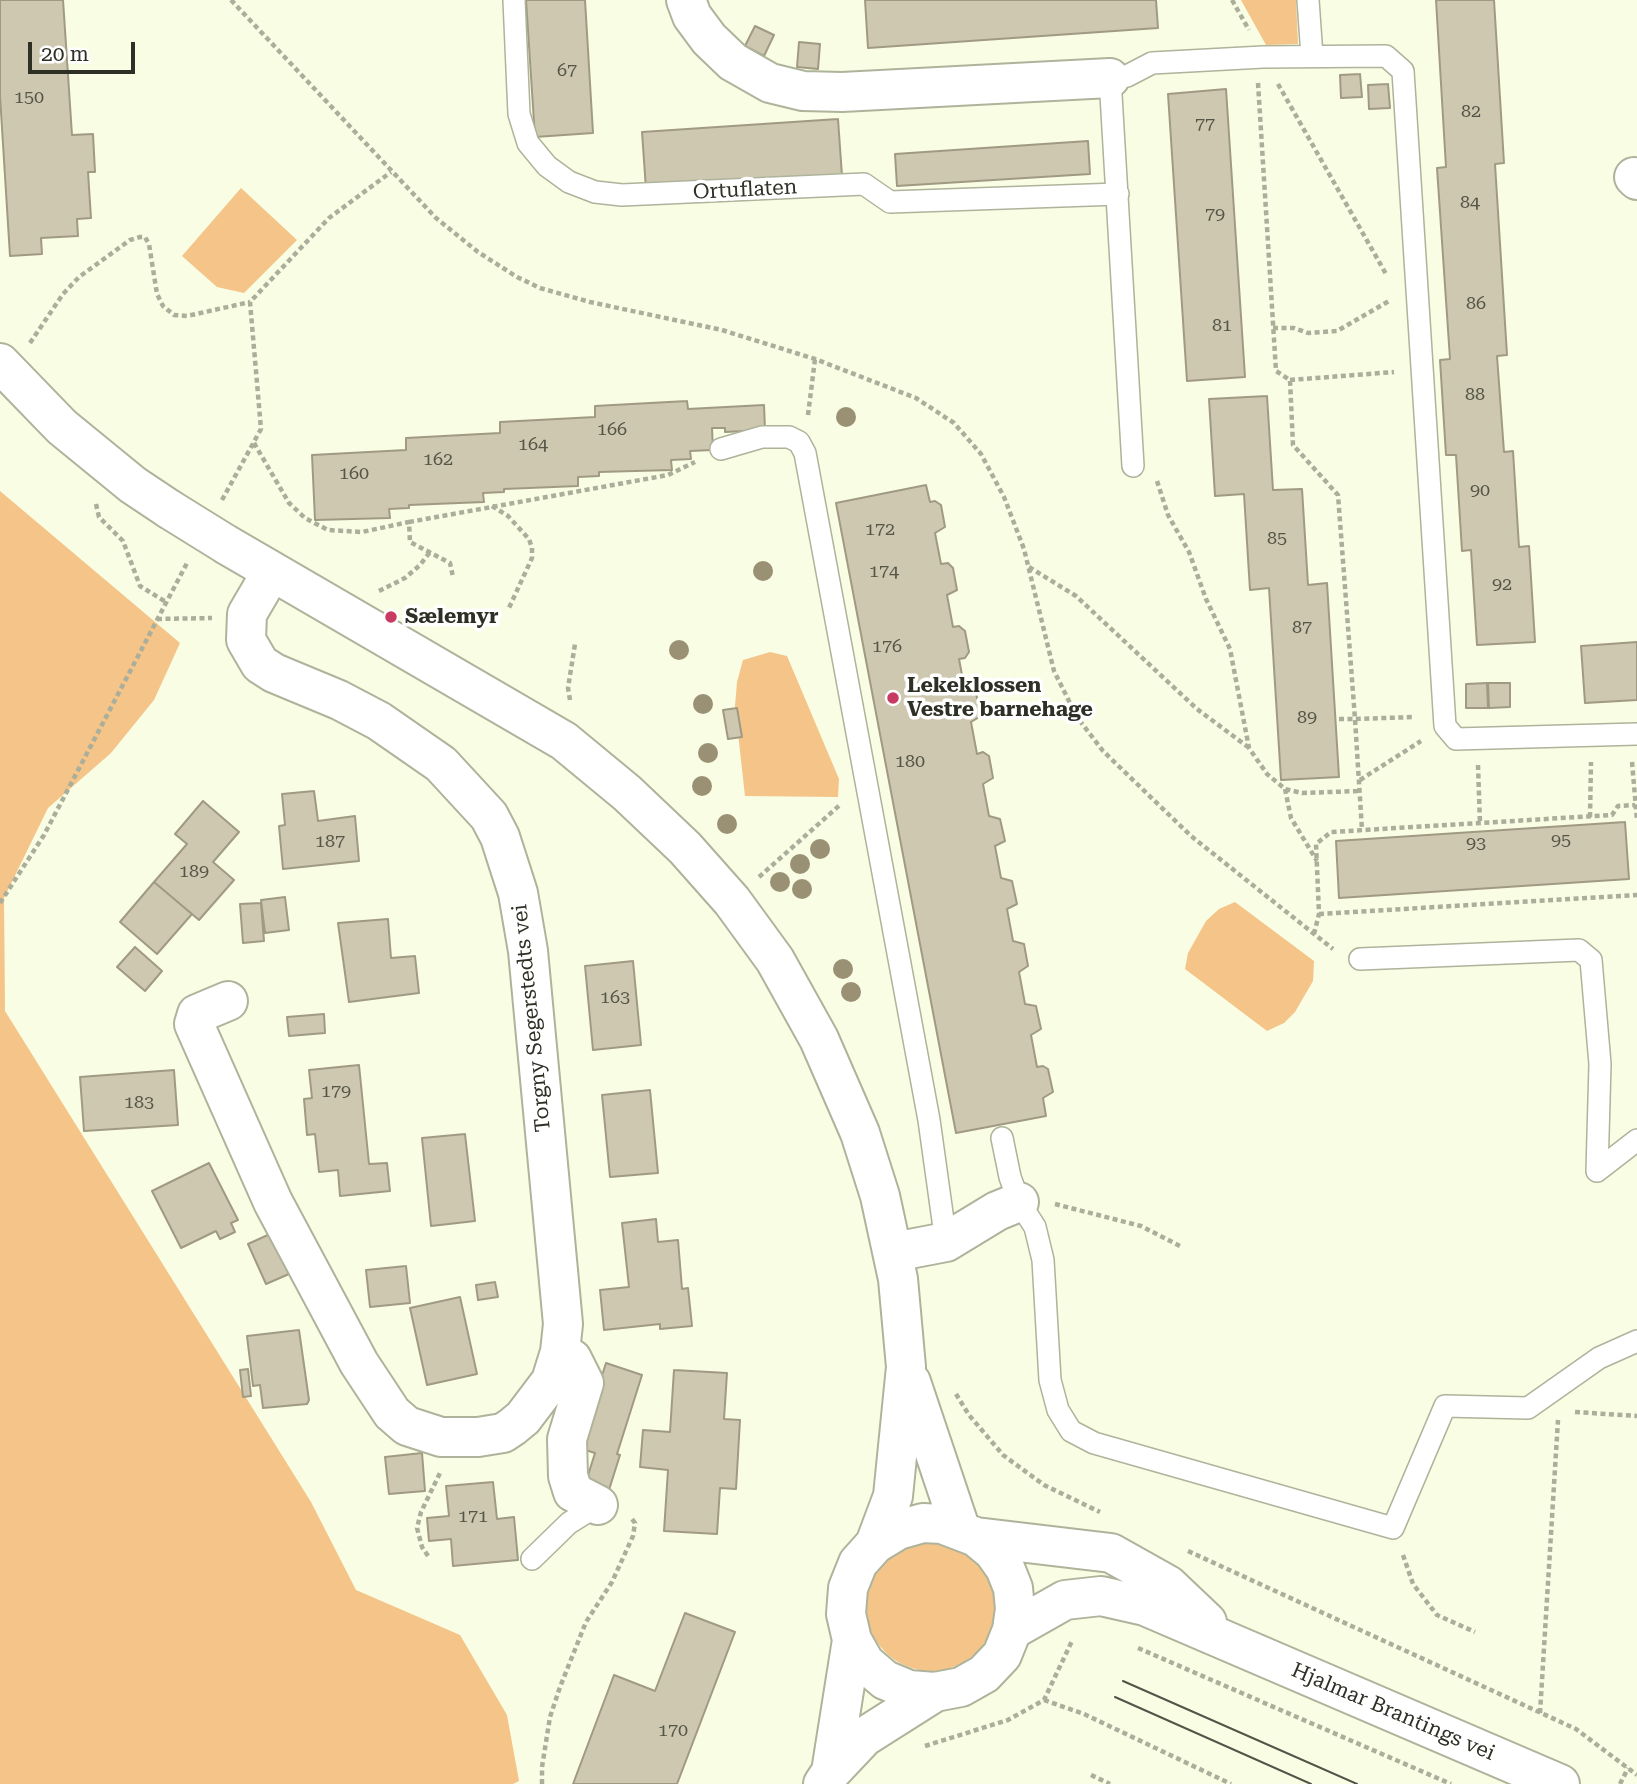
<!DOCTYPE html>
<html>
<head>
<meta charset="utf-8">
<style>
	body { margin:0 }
	#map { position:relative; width:1637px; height:1784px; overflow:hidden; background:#f8fde4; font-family:"Roboto Serif",serif }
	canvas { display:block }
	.scale { position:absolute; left:28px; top:42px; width:107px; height:32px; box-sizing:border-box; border:4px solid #2e3026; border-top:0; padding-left:9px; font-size:21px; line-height:24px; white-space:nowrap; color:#2e3026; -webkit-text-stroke:5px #fff; paint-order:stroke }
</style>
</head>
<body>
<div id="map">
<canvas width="1637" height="1784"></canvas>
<div class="scale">20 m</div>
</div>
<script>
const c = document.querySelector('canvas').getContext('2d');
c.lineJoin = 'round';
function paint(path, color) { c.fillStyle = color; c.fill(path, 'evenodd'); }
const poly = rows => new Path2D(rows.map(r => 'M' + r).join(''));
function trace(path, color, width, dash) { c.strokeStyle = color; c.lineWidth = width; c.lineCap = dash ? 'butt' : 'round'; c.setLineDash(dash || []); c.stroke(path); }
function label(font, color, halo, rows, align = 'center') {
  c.font = font + ' "Roboto Serif",serif'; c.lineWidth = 7; c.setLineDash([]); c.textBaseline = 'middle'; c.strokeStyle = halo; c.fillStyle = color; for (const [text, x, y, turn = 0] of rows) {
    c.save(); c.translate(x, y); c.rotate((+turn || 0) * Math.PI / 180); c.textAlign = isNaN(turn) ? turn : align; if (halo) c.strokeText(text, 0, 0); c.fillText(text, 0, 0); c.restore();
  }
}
paint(poly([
	[1241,0,1296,0,1298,44,1266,45],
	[241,188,297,240,244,293,217,287,182,256],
	[0,491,180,643,154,700,111,753,48,808,4,898,5,1011,311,1502,356,1590,460,1635,507,1715,519,1781,513,1784,0,1784],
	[770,652,787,656,839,779,838,797,745,796,735,706,737,682,743,660],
	[1235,902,1314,961,1313,981,1295,1012,1284,1023,1267,1031,1185,969,1188,953,1206,921,1219,909],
	'866 1606a65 65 0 1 1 130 0a65 65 0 1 1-130 0Z'
]), '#f4c488');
const building = poly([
	[0,0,63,0,72,135,93,134,95,172,88,172,91,218,77,219,78,236,41,238,42,254,10,256,0,96,0,0],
	[526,0,585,0,593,133,535,137,526,0],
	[865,0,1156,0,1158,28,868,48,865,0],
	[1436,0,1494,0,1504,163,1495,164,1507,355,1497,356,1504,452,1513,451,1519,547,1529,546,1535,642,1477,645,1471,550,1462,551,1456,455,1446,455,1440,360,1450,359,1437,168,1446,167,1436,0],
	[755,26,774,35,764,56,745,46,755,26],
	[799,42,820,44,818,69,797,67,799,42],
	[1360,74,1362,97,1341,98,1340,75,1360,74],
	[1388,84,1390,108,1369,109,1368,85,1388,84],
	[1226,89,1245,377,1187,381,1168,94,1226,89],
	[838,119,842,176,646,189,642,132,838,119],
	[1088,141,1090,174,897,186,895,154,1088,141],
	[1267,396,1273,490,1302,489,1308,585,1327,583,1339,777,1281,780,1269,588,1250,590,1244,494,1215,496,1209,399,1267,396],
	[687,401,688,409,764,405,765,430,725,432,725,428,712,428,713,450,690,451,691,459,671,460,672,470,599,472,599,476,578,477,578,486,504,489,504,492,483,493,484,502,409,505,409,508,389,509,390,518,315,520,312,455,406,450,406,438,500,433,500,422,595,417,595,406,687,401],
	[926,485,930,502,935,501,941,505,945,527,935,533,941,564,948,563,953,568,957,590,947,595,953,627,959,626,965,631,969,652,965,658,959,659,965,691,976,693,981,716,971,722,977,754,983,752,989,756,993,778,983,784,989,816,1000,819,1005,841,995,846,1001,878,1012,881,1017,904,1007,909,1013,941,1024,944,1028,966,1019,972,1025,1004,1036,1006,1041,1029,1031,1035,1037,1067,1043,1066,1048,1069,1053,1092,1043,1098,1046,1116,956,1133,836,503,926,485],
	[1637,642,1637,700,1585,703,1581,646,1637,642],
	[1487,683,1488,708,1466,708,1466,684,1487,683],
	[1488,683,1510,683,1510,707,1489,708,1488,683],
	[737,708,742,737,728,739,723,710,737,708],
	[314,791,318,821,355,816,359,861,283,869,279,826,285,825,282,794,314,791],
	[203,801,239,832,213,862,234,880,199,920,154,882,187,844,175,834,203,801],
	[1625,822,1629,879,1339,898,1336,841,1625,822],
	[154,882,192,914,157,954,120,922,154,882],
	[285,897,289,930,265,933,261,900,285,897],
	[261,903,264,941,243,943,240,904,261,903],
	[388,919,391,958,415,956,419,993,349,1002,338,923,388,919],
	[135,947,162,971,145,991,117,967,135,947],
	[633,961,641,1045,593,1050,585,966,633,961],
	[324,1014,325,1033,289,1036,287,1017,324,1014],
	[359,1065,369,1164,387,1163,390,1191,340,1196,338,1170,319,1172,315,1134,307,1135,304,1099,312,1098,309,1070,359,1065],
	[174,1070,178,1125,84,1131,80,1077,174,1070],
	[650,1090,658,1173,610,1177,602,1095,650,1090],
	[465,1134,475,1221,431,1226,422,1138,465,1134],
	[209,1163,238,1220,231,1223,235,1232,220,1239,216,1231,181,1248,152,1191,209,1163],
	[656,1219,658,1242,678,1240,682,1289,688,1288,692,1326,660,1329,660,1324,604,1330,600,1290,629,1287,622,1223,656,1219],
	[270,1234,289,1274,266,1284,248,1244,270,1234],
	[406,1266,410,1303,370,1307,366,1270,406,1266],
	[495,1282,498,1297,478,1300,476,1285,495,1282],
	[460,1297,477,1374,427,1385,410,1308,460,1297],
	[299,1330,309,1400,307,1404,263,1408,260,1385,253,1386,247,1336,299,1330],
	[606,1363,642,1375,617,1454,620,1455,608,1493,585,1485,595,1453,579,1448,606,1363],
	[248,1369,251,1396,243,1397,240,1370,248,1369],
	[674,1370,727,1373,724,1419,740,1420,736,1489,720,1488,717,1534,664,1531,668,1470,640,1467,643,1430,670,1432,674,1370],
	[422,1453,425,1491,389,1494,385,1457,422,1453],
	[493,1482,497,1519,514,1517,518,1560,453,1566,451,1539,429,1541,427,1518,449,1516,446,1486,493,1482],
	[685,1613,735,1632,677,1784,573,1784,614,1675,655,1691,685,1613]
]);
paint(building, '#cfc8b0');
trace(building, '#a19a83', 2);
const lane = poly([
	[514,0,519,114,528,143,547,166,569,182,595,192,622,195,864,184,890,202,1118,194],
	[1308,0,1312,56],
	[721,449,762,437,789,437,799,442,805,453,929,1120,946,1242],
	[1133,466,1110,78,1127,76,1152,63,1263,57,1386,56,1403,71,1445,726,1456,739,1637,734],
	[1360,959,1579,950,1591,960,1600,1064,1597,1171],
	[1002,1138,1010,1177,1019,1202,1035,1227,1043,1260,1050,1380,1058,1410,1071,1431,1094,1443,1393,1528,1445,1406,1528,1408,1599,1358,1637,1341],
	[1597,1171,1637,1140],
	[532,1559,569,1523,598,1505]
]);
const street = poly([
	[686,0,692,16,709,39,733,62,770,83,803,91,842,92,1110,78],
	[1634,177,1637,180],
	[228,1001,197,1014,194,1024,273,1202,359,1363,392,1413,407,1426,441,1437,478,1437,503,1433,512,1427,523,1418,551,1381,560,1352,563,1324,528,951,518,893,500,837,489,816,441,764,379,721,339,700,274,673,260,664,246,640,247,614,271,573],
	[894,1252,946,1242,997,1211,1019,1202],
	[560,1352,572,1359,584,1383,567,1439,568,1476,573,1492,598,1505]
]);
const secondary = poly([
	[0,363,62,427,133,485,169,509],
	[227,545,564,741,627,793,685,848,732,901,775,960,819,1039,860,1133,880,1196,898,1279,906,1367,893,1496,875,1544,858,1563,848,1588,846,1614,852,1640,865,1663,885,1680,909,1690,935,1692,961,1687,984,1674,1002,1655,1012,1630,1015,1609,1013,1588,1005,1568,993,1551,976,1537,942,1524,923,1523,898,1530,875,1544],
	[911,1382,960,1528],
	[976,1537,1111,1553,1168,1585,1207,1622],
	[1012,1630,1065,1600,1101,1596,1145,1606,1560,1784],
	[831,1772,852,1640],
	[823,1784,831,1772,864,1737,935,1692]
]);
trace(lane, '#aeb39b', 24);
trace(street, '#aeb39b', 42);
trace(secondary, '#aeb39b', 42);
trace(poly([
	[231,0,436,218,478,252,517,277,540,288,590,302,722,330,815,359,916,398,954,423,981,454,1004,497,1024,549,1054,671,1077,717,1103,751,1191,836,1333,949],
	[1232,0,1249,30],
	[1258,83,1276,371,1290,380,1293,445,1338,495,1355,719,1415,717],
	[1278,84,1386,274],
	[1273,328,1294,328,1308,333,1337,331,1389,301],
	[30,343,63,294,79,277,130,240,140,237,145,237,149,244,157,294,163,306,174,315,187,316,250,302],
	[1290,380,1394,372],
	[808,415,815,359],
	[254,443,289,503,305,518,328,530,362,532,409,522,410,542,450,563,453,577],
	[1157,481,1168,515,1189,552,1206,599,1230,649,1249,748,1267,774,1285,789,1302,793,1359,791],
	[222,500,261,429,250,302,329,218,391,172],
	[96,504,99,517,123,541,140,586,166,602],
	[492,506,508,516,529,539,532,548,532,558,508,610],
	[409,522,668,475,695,462],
	[1029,567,1076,596,1197,709,1248,747],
	[379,591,405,578,420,565,430,552],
	[157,619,212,618],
	[570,700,568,688,575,644],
	[1339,719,1355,719,1362,830],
	[1632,762,1637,820],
	[1478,765,1480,824],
	[1360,780,1421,741],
	[1285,789,1291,818,1317,861],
	[1590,817,1591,762],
	[759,877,841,804],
	[0,903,44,835,187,563],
	[1319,914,1637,895],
	[1314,934,1319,914,1316,844,1331,832,1612,815,1618,806,1635,805],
	[1055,1204,1141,1226,1180,1246],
	[956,1394,969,1415,1003,1455,1044,1485,1100,1512],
	[1575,1412,1637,1416],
	[1188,1551,1576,1729,1637,1775],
	[1403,1555,1413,1584,1437,1615,1475,1632],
	[428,1556,422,1547,417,1528,421,1512,440,1473],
	[1138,1648,1451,1784],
	[1044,1700,1084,1714,1231,1784],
	[1540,1713,1558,1420],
	[925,1746,1008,1720,1044,1700,1072,1641],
	[1091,1775,1110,1784],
	[542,1784,542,1767,550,1717,560,1687,586,1622,612,1582,633,1536,635,1523,632,1519],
	[1620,1784,1628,1768]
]), '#aaae9b', 4.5, [5, 3.5]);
trace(lane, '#fff', 21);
trace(street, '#fff', 38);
trace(secondary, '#fff', 38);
trace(poly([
	[1123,1681,1357,1784],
	[1115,1697,1311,1784]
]), '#525447', 2);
const secondaryBridge = poly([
	[169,509,227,545]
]);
trace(secondaryBridge, '#aeb39b', 42, []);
trace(secondaryBridge, '#fff', 38);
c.fillStyle = '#9a9175';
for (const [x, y] of [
	[846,417],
	[763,571],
	[679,650],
	[703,704],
	[708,753],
	[702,786],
	[727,824],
	[820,849],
	[800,864],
	[780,882],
	[802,889],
	[843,969],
	[851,992]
]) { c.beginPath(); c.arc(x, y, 10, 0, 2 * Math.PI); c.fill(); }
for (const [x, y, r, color] of [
	[391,617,7,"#c93a63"],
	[893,698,7,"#c93a63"]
]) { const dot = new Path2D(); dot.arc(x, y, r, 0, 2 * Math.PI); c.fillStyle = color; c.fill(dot); trace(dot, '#fff', 2.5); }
label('18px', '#565648', null, [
	["67",567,71],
	["150",29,98],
	["82",1471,112],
	["77",1205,125],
	["84",1470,203],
	["79",1215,215],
	["86",1476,304],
	["81",1222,326],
	["88",1475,395],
	["166",612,430],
	["164",533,445],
	["162",438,460],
	["160",354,474],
	["90",1480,491],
	["172",880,530],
	["85",1277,539],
	["174",884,572],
	["92",1502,585],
	["87",1302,628],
	["176",887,647],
	["89",1307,718],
	["180",910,762],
	["95",1561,841],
	["187",330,842],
	["93",1476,844],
	["189",194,872],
	["163",615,998],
	["179",336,1092],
	["183",139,1103],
	["171",473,1517],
	["170",673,1731]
]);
label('21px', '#2e3026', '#fff', [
	["Ortuflaten",745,190,-3],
	["Torgny Segerstedts vei",532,1018,-96],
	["Hjalmar Brantings vei",1393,1712,23]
]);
label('bold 21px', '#2e3026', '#fff', [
	["Sælemyr",405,617],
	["Lekeklossen",907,686],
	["Vestre barnehage",907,710]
], 'left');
</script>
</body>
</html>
